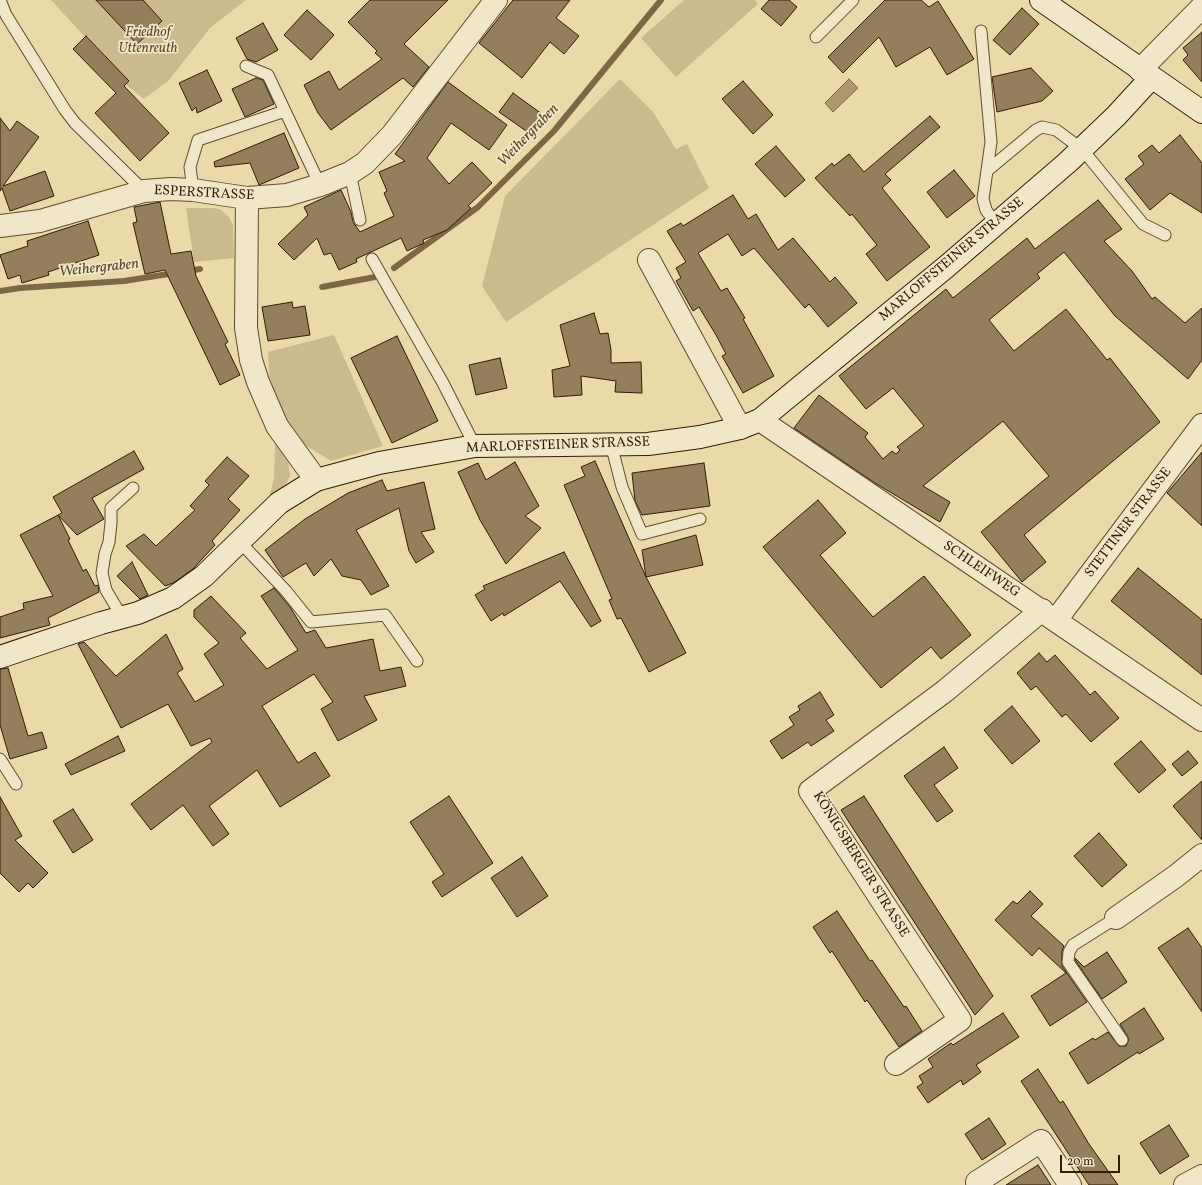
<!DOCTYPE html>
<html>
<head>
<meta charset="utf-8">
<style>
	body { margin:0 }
	#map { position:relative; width:1202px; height:1185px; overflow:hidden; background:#eadaaa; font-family:Vollkorn,serif }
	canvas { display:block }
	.scale { position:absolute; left:1060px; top:1155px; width:60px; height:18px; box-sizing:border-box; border:2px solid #341c05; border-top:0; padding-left:5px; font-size:12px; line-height:14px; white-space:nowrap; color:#341c05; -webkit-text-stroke:3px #f1e7c8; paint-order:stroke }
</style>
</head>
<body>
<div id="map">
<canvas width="1202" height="1185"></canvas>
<div class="scale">20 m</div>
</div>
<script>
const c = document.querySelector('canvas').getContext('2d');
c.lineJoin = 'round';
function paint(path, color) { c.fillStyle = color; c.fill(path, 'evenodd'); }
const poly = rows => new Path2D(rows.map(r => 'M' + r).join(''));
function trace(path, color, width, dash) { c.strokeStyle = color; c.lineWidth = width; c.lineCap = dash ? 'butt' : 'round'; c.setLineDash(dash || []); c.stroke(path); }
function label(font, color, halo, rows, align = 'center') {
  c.font = font + ' Vollkorn,serif'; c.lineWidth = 3.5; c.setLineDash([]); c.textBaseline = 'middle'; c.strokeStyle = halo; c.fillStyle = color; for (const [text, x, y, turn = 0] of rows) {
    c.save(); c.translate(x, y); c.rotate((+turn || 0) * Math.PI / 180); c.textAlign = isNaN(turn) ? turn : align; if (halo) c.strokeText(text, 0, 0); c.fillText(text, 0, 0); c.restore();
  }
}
paint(poly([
	[51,0,246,0,210,28,169,80,144,99,125,84,129,81,87,36,85,37],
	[684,0,755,0,758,4,676,77,641,38],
	[620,79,653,112,676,149,687,144,709,188,506,322,482,286,505,196],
	[186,208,212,208,220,209,229,217,233,225,234,258,194,262],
	[334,335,383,446,331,461,305,445,287,426,270,391,268,352],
	[275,443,288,460,290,476,283,490,268,502,274,478]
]), '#cbba8e');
const water = poly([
	[849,79,858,88,833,112,825,103,849,79]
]);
paint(water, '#ac9972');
trace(water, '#7c6746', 1);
trace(poly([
	[394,268,478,207,554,131,661,0],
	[188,271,200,269],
	[322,287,375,277],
	[0,291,20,288,124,281,175,273]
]), '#7c6746', 6);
const building = poly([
	[96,0,143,0,162,21,137,44,96,0],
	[370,0,448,0,404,44,429,67,413,87,403,78,331,130,318,113,304,85,329,71,339,90,382,59,375,53,377,51,348,22,370,0],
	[513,0,570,0,556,18,579,36,564,54,550,42,522,78,479,43,513,0],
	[769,0,789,0,797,7,781,26,761,9,769,0],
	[885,0,921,0,929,7,938,1,974,59,947,75,930,47,896,67,879,37,843,73,828,57,885,0],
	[1022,8,1039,24,1010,55,993,40,1022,8],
	[307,10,334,35,311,60,284,35,307,10],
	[263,23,278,50,256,62,247,59,236,38,263,23],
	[1202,32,1202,82,1183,60,1188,55,1183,48,1202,32],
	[86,36,129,81,124,86,169,133,140,161,95,113,116,93,73,49,86,36],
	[1031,68,1053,91,1042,101,997,112,992,77,1031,68],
	[207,70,222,101,197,113,196,107,192,111,179,83,207,70],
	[256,78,263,80,274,104,245,117,232,89,256,78],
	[743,81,773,115,753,134,722,99,743,81],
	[448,82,507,125,489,150,451,123,427,158,449,184,472,162,492,183,468,206,471,208,447,230,423,240,424,243,407,251,401,238,356,259,357,262,339,270,331,253,324,255,317,238,294,260,278,244,308,215,304,207,341,190,351,212,353,222,360,232,394,216,384,193,387,191,379,172,405,161,395,154,448,82],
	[513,93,542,114,529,133,499,112,513,93],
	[930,116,940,127,885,174,891,180,882,188,930,247,887,281,866,254,877,245,852,214,850,216,815,178,832,163,834,166,849,154,864,172,930,116],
	[0,118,10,131,17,121,39,137,3,186,45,171,54,196,10,211,2,188,0,191,0,118],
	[284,133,299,168,259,185,250,163,215,167,214,162,284,133],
	[1180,135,1202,163,1202,213,1170,193,1150,210,1125,179,1144,164,1138,156,1152,145,1159,153,1180,135],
	[776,146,805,180,785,197,755,164,776,146],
	[954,170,975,196,947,218,927,192,954,170],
	[733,195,748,219,756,214,778,250,793,238,830,282,835,277,857,303,828,327,809,304,805,308,754,248,742,256,728,234,698,253,721,291,727,288,745,318,743,319,774,376,743,393,722,356,726,354,716,335,699,307,693,311,676,281,681,278,676,268,686,262,667,231,681,223,683,226,733,195],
	[1098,200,1122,229,1104,241,1132,271,1152,299,1155,297,1185,323,1202,308,1202,360,1188,379,1115,316,1064,252,1037,274,1040,278,989,320,1014,351,1066,309,1107,360,1110,358,1160,422,1024,535,1046,562,1022,582,981,532,1049,476,1003,421,923,486,950,502,940,522,875,483,794,428,819,395,868,433,865,437,883,459,892,451,896,454,900,450,897,447,924,426,893,388,866,409,839,376,946,289,953,298,1027,238,1035,249,1098,200],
	[160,202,171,254,191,251,196,276,228,342,225,344,240,375,220,385,165,270,145,274,133,223,137,222,134,207,160,202],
	[88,221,99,255,48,272,49,275,22,283,20,275,8,279,0,255,28,246,27,241,88,221],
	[292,302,293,308,305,306,310,335,268,341,262,307,292,302],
	[594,313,600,334,608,333,611,350,611,363,641,362,642,393,615,392,616,381,581,376,582,395,554,397,552,370,570,366,560,325,594,313],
	[397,336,438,421,392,443,351,358,397,336],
	[500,358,507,388,476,395,469,365,500,358],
	[134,451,144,469,92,498,104,519,77,535,58,515,70,539,68,540,83,571,86,569,95,586,98,585,99,592,48,618,50,625,0,638,0,617,24,609,23,603,53,596,20,535,62,513,53,497,134,451],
	[1202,452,1202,526,1167,493,1202,452],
	[227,457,249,476,228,499,240,510,212,541,215,545,193,569,173,583,165,586,126,546,144,534,156,546,195,510,190,506,209,485,205,481,227,457],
	[595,461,646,577,642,550,696,535,703,565,646,577,686,653,649,672,621,618,617,619,609,600,612,599,564,485,585,476,581,467,595,461],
	[515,462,539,506,525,516,541,528,506,564,480,520,458,472,478,463,486,480,515,462],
	[704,463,710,506,642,515,635,501,632,473,704,463],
	[382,480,387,491,424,482,435,529,421,532,434,552,416,563,409,551,399,508,356,530,389,586,371,595,361,580,342,576,331,559,314,576,306,563,283,577,265,550,305,519,348,493,382,480],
	[818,500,846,533,820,555,873,617,924,576,971,635,941,659,931,647,881,688,763,547,818,500],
	[564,552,601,621,591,627,560,581,504,616,503,613,491,621,475,595,485,589,483,586,564,552],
	[132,562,148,595,140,599,117,576,132,562],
	[1138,568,1202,620,1202,675,1111,601,1138,568],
	[274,588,290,607,306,633,315,630,326,648,373,639,380,671,401,667,406,686,364,696,377,720,338,741,321,709,333,702,314,674,262,706,298,763,315,752,330,776,280,807,257,770,209,806,229,834,213,846,183,805,151,830,131,804,212,742,210,738,191,746,168,704,121,728,78,644,84,642,116,676,166,634,183,669,177,673,195,702,224,685,204,654,219,643,194,617,194,610,211,596,246,633,240,638,267,669,298,650,261,596,274,588],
	[1039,653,1047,662,1055,655,1090,695,1095,691,1119,718,1091,742,1066,714,1062,717,1036,686,1031,690,1017,673,1039,653],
	[8,668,28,736,42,732,47,748,10,759,0,725,0,669,8,668],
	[820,692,834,715,826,720,834,731,811,746,808,742,782,759,770,741,794,725,789,717,800,710,798,706,820,692],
	[1012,706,1040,741,1012,764,984,730,1012,706],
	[118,736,125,751,71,775,65,764,118,736],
	[1141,741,1166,770,1139,793,1114,764,1141,741],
	[944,747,958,768,934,785,953,811,937,822,904,776,944,747],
	[1188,751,1198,763,1182,776,1172,764,1188,751],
	[1202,781,1202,840,1173,806,1202,781],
	[449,796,493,863,442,897,432,882,444,874,410,822,449,796],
	[864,796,993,996,975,1015,841,810,864,796],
	[0,797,22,836,15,840,48,873,33,888,28,883,19,892,0,873,0,797],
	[73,809,93,840,73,853,53,821,73,809],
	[1099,833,1127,865,1102,887,1074,856,1099,833],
	[522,857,548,896,517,917,491,878,522,857],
	[1030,891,1043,904,1031,916,1064,946,1062,951,1062,966,1087,1002,1050,1026,1031,996,1066,973,1039,948,1032,956,995,920,1013,901,1017,904,1030,891],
	[837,911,870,961,872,960,904,1007,906,1006,922,1031,899,1047,867,1000,865,1002,832,951,830,953,813,927,837,911],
	[1188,928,1202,948,1202,1012,1158,948,1188,928],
	[1107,952,1127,982,1102,999,1075,960,1075,958,1084,967,1107,952],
	[1144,1008,1164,1039,1139,1054,1138,1052,1088,1084,1069,1053,1093,1038,1095,1040,1108,1032,1119,1046,1126,1046,1129,1039,1120,1024,1144,1008],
	[1003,1013,1019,1037,976,1065,981,1072,963,1085,961,1080,928,1103,917,1087,923,1083,919,1076,933,1067,928,1059,951,1043,953,1045,1003,1013],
	[1038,1069,1060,1103,1063,1101,1089,1144,1118,1185,1089,1185,1021,1081,1038,1069],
	[989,1118,1006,1144,982,1160,965,1134,989,1118],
	[1169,1125,1189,1156,1160,1174,1140,1143,1169,1125],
	[1038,1165,1051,1185,1006,1185,1038,1165]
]);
paint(building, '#937f5b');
trace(building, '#341c05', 1);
const lane = poly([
	[0,0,6,15,65,110,75,123,144,191],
	[981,31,991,142,983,199,986,210,996,224],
	[816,37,853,0],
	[246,66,268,75,320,185],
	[988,170,1036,130,1042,127,1056,130,1082,149,1143,224,1165,235],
	[350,173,360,220],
	[193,190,190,167,198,140,285,111],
	[372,259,443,383,475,446],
	[611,444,622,487,642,534,700,519],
	[239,541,286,591,311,622,385,615,417,661],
	[122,617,106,590,102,573,105,554,109,542,111,523,111,508,133,488],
	[0,759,16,784],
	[1116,918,1073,945,1069,952,1068,962,1122,1040]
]);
const street = poly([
	[1140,70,1202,7],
	[247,198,246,328,251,360,258,382,277,426,316,480],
	[0,226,40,221,144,191,171,189,193,190,247,198,287,195,320,185,350,173,365,163,392,135,496,0],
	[649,260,740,428],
	[760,420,1202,720],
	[1056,620,1202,425],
	[1116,918,1176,876,1202,855],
	[896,1064,960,1020,810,791,945,691,1042,610],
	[977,1182,1041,1141,1070,1185],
	[1185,1185,1202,1176]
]);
const secondary = poly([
	[1041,0,1202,112],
	[0,657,101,623,138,613,173,598,204,576,279,503,316,480,379,463,475,446,648,444,700,437,740,428,760,420,946,267,1068,162,1116,116,1151,78]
]);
trace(lane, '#624c2e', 13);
trace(street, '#624c2e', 24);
trace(secondary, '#341c05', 24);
trace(lane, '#f1e7c8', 11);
trace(street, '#f1e7c8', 22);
trace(secondary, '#f1e7c8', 22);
label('italic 14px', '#614b2e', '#f1e7c8', [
	["Friedhof",148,33],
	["Uttenreuth",148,49]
]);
label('14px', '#341c05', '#f1e7c8', [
	["ESPERSTRASSE",204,194,3],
	["MARLOFFSTEINER STRASSE",952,260,-40],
	["MARLOFFSTEINER STRASSE",558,446,-2],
	["STETTINER STRASSE",1129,523,-53],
	["SCHLEIFWEG",981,570,34],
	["KÖNIGSBERGER STRASSE",860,865,58]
]);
label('italic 15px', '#5e482b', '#f1e7c8', [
	["Weihergraben",529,136,-46],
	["Weihergraben",99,269,-6]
]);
</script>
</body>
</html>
